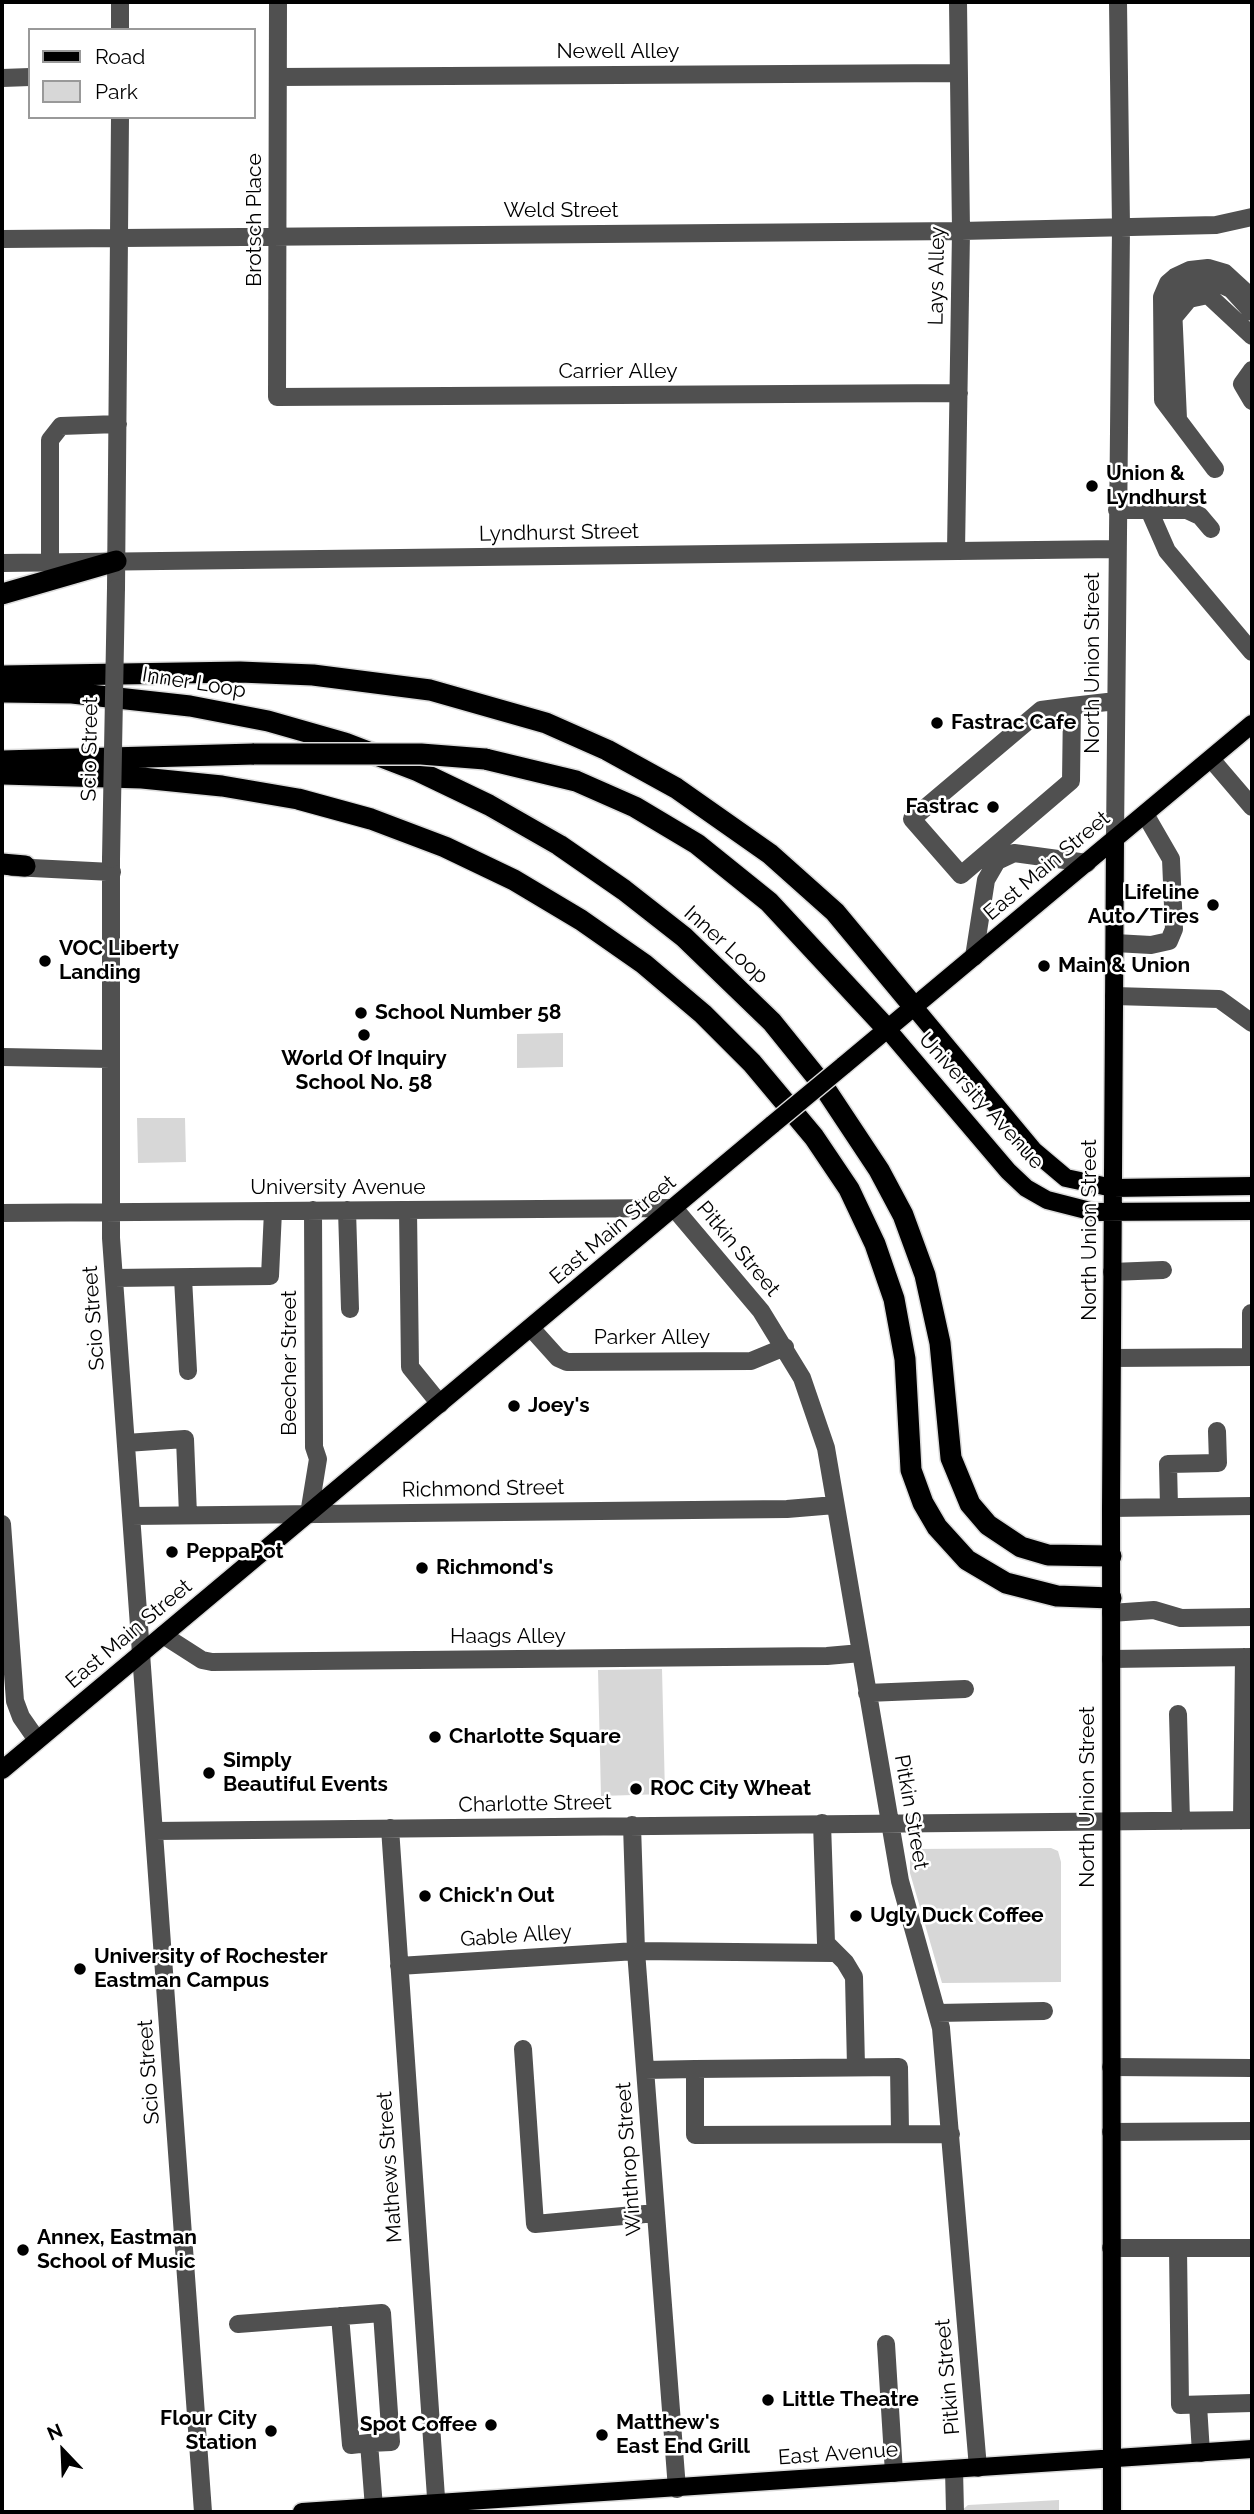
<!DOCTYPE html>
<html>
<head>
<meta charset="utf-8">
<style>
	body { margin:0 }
	#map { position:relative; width:1254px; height:2514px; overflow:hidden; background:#fff; font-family:Raleway,sans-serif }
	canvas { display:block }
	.frame { position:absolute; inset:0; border:4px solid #000; pointer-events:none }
	.legend { position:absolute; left:28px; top:28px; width:228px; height:91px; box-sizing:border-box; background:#fff; border:2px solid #999; margin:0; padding:9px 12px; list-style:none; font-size:21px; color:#000 }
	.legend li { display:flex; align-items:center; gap:14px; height:35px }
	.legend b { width:35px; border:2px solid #999 }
	.north { position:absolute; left:28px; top:2416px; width:70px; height:70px; -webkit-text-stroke:5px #fff; paint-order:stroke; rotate:337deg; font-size:19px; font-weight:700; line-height:28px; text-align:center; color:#000 }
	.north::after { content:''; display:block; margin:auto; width:24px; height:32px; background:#000; clip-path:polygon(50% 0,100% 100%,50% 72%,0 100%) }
</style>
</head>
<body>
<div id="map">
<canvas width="1254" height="2514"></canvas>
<div class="frame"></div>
<ul class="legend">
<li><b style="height:9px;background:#000"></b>Road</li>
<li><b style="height:19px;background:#d7d7d7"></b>Park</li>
</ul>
<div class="north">N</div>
</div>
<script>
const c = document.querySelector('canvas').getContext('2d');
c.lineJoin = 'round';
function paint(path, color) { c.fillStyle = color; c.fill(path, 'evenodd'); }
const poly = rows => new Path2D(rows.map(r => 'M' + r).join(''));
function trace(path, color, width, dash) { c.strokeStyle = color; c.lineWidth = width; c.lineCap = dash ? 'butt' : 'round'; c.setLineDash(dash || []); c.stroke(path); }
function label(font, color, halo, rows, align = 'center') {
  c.font = font + ' Raleway,sans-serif'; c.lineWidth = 5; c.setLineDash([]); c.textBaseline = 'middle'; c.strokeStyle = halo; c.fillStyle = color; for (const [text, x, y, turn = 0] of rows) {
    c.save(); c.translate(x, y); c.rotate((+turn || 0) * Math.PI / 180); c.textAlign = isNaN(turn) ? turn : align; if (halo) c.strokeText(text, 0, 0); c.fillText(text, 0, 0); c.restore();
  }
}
paint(poly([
	[563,1033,563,1067,517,1068,517,1034],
	[137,1118,185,1118,186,1162,138,1163],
	[662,1669,665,1794,601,1796,598,1670],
	[1051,1848,1058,1851,1061,1862,1061,1982,942,1983,910,1873,910,1853,915,1849],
	[1059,2500,1059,2512,960,2512,968,2505]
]), '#d7d7d7');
const major = poly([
	[914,1007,1034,1151,1066,1178,1113,1188,1252,1186],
	[888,1030,1008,1171,1026,1188,1047,1200,1094,1212,1252,1211],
	[843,1066,1252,724],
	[2,1770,773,1124],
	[302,2512,1252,2449],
	[1112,2512,1111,1508,1115,839]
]);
const highway = poly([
	[2,594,116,561],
	[2,676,240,672,313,675,430,690,546,723,607,750,676,788,770,854,835,912,914,1007],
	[2,692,72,693,190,706,268,721,345,743,418,771,489,805,559,845,624,890,684,937,772,1022,822,1084,879,1170,903,1215,925,1275,940,1343,951,1458,970,1504,988,1525,1021,1547,1048,1555,1111,1556],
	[485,759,576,781,635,807,697,844,769,902,888,1030],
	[2,761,254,754],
	[2,774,142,778,222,786,298,799,371,819,445,847,514,880,581,920,644,964,703,1014,752,1063,814,1137,849,1189,875,1244,894,1299,905,1359,911,1470,923,1503,937,1527,967,1560,1006,1583,1057,1596,1111,1598],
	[2,864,25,866]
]);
trace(major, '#dbdbdb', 21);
trace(highway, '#dbdbdb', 24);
trace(poly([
	[278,2,277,397,959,393],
	[120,30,120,2],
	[279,77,957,73],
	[2,78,30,77],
	[2,239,961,231,1216,225,1252,217],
	[1174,317,1189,299,1208,295,1252,336],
	[1252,370,1242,384,1252,401],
	[1178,419,1173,307,1179,290,1195,282,1216,282,1231,289,1252,312],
	[1215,469,1163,400,1162,297,1168,283,1175,277,1190,270,1208,268,1225,273,1252,298],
	[1117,510,1149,510,1167,551,1252,652],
	[1149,510,1187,510,1200,516,1211,529],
	[956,551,961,231,958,2],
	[50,562,50,440,61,426,118,424],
	[2,563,1117,549],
	[116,588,120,117],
	[1072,706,1071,781,961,875,912,819,1041,710,1072,706,1116,701],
	[1211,759,1252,807],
	[1115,839,1121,227,1118,2],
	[111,859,111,1238,203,2512],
	[12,867,112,872],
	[1115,943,1151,945,1169,941,1174,929,1171,859,1145,814],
	[974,957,986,880,997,861,1014,853,1087,863],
	[1114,996,1219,999,1252,1023],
	[2,1057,110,1059],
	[347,1210,350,1309],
	[408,1210,410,1367,440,1404],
	[2,1213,674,1208,761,1311,802,1378,826,1448,900,1881,941,2028,978,2468],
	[1112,1272,1163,1270],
	[114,1278,270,1276,273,1211],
	[183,1278,188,1371],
	[1251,1313,1251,1357],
	[531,1328,558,1358,567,1362,751,1361,785,1347],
	[1112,1358,1252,1357],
	[126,1443,185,1439,188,1515],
	[1169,1507,1168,1464,1218,1463,1217,1431],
	[1111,1508,1252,1506],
	[309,1514,318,1459,314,1447,313,1210],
	[131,1516,787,1509,835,1505],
	[2,1524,15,1701,21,1717,37,1740],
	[1111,1613,1154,1610,1181,1618,1252,1617],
	[163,1635,202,1660,212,1662,827,1656,861,1653],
	[1111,1659,1252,1657],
	[867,1693,965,1689],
	[1178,1714,1181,1821],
	[1242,1820,1244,1657],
	[822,1823,826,1943,845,1962,854,1977,856,2067],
	[632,1825,636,1951,677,2489],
	[390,1828,437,2512],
	[154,1831,1252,1820],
	[399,1966,636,1951,834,1953],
	[937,2013,1044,2011],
	[523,2049,535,2224,656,2213],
	[1111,2067,1252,2068],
	[645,2070,695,2069],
	[900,2132,899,2067,695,2069,695,2135,951,2134],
	[1111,2132,1252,2131],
	[1111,2248,1252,2248],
	[1178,2248,1180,2405,1252,2403],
	[340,2316,351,2445,369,2443],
	[238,2324,382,2313,391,2442,369,2443,374,2508],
	[886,2344,894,2473],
	[1198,2405,1201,2453],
	[954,2469,955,2512]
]), '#505050', 18);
trace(major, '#000', 18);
trace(highway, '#000', 21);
const majorBridge = poly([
	[773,1124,843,1066]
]);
const highwayBridge = poly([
	[254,754,421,754,485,759]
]);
trace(majorBridge, '#dbdbdb', 21, []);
trace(highwayBridge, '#dbdbdb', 24, []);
trace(poly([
	[111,859,116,588]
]), '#505050', 18);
trace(majorBridge, '#000', 18);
trace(highwayBridge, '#000', 21);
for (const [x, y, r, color] of [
	[1092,486,7,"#000"],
	[937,723,7,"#000"],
	[993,807,7,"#000"],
	[1213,905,7,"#000"],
	[45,961,7,"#000"],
	[1044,966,7,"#000"],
	[361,1013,7,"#000"],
	[364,1035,7,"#000"],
	[514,1406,7,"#000"],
	[172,1552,7,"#000"],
	[422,1568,7,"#000"],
	[435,1737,7,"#000"],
	[209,1773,7,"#000"],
	[636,1789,7,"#000"],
	[425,1896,7,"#000"],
	[856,1916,7,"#000"],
	[80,1969,7,"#000"],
	[23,2250,7,"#000"],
	[768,2400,7,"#000"],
	[491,2425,7,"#000"],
	[271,2431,7,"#000"],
	[602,2435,7,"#000"]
]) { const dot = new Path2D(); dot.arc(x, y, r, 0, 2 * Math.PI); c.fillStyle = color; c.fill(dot); trace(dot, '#fff', 2.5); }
label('21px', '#000', '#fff', [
	["Newell Alley",618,52],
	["Weld Street",561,211],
	["Brotsch Place",255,220,-90],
	["Lays Alley",937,276,-89],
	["Carrier Alley",618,372],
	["Lyndhurst Street",559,533,-1],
	["North Union Street",1093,663,-90],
	["Inner Loop",194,683,9],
	["Scio Street",90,749,-89],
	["East Main Street",1047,866,-40],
	["Inner Loop",726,945,42],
	["University Avenue",981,1101,48],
	["University Avenue",338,1188],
	["East Main Street",613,1230,-40],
	["North Union Street",1090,1230,-90],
	["Pitkin Street",738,1249,50],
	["Scio Street",94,1318,-94],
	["Parker Alley",652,1338],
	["Beecher Street",290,1363,-90],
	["Richmond Street",483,1489,-1],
	["East Main Street",129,1634,-40],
	["Haags Alley",508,1637],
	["North Union Street",1088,1797,-90],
	["Charlotte Street",535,1804,-1],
	["Pitkin Street",911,1812,80],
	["Gable Alley",516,1936,-4],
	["Scio Street",149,2072,-94],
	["Winthrop Street",629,2159,-94],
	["Mathews Street",390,2167,-94],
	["Pitkin Street",948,2377,-95],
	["East Avenue",838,2454,-4]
]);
label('bold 21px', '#000', '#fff', [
	["Union &",1106,474],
	["Lyndhurst",1106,498],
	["Fastrac Cafe",951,723],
	["Fastrac",979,807,"right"],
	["Lifeline",1199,893,"right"],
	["Auto/Tires",1199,917,"right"],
	["VOC Liberty",59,949],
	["Landing",59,973],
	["Main & Union",1058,966],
	["School Number 58",375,1013],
	["World Of Inquiry",364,1059,"center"],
	["School No. 58",364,1083,"center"],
	["Joey's",528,1406],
	["PeppaPot",186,1552],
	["Richmond's",436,1568],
	["Charlotte Square",449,1737],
	["Simply",223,1761],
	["Beautiful Events",223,1785],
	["ROC City Wheat",650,1789],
	["Chick'n Out",439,1896],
	["Ugly Duck Coffee",870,1916],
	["University of Rochester",94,1957],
	["Eastman Campus",94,1981],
	["Annex, Eastman",37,2238],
	["School of Music",37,2262],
	["Little Theatre",782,2400],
	["Flour City",257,2419,"right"],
	["Station",257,2443,"right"],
	["Matthew's",616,2423],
	["East End Grill",616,2447],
	["Spot Coffee",477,2425,"right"]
], 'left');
</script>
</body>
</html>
